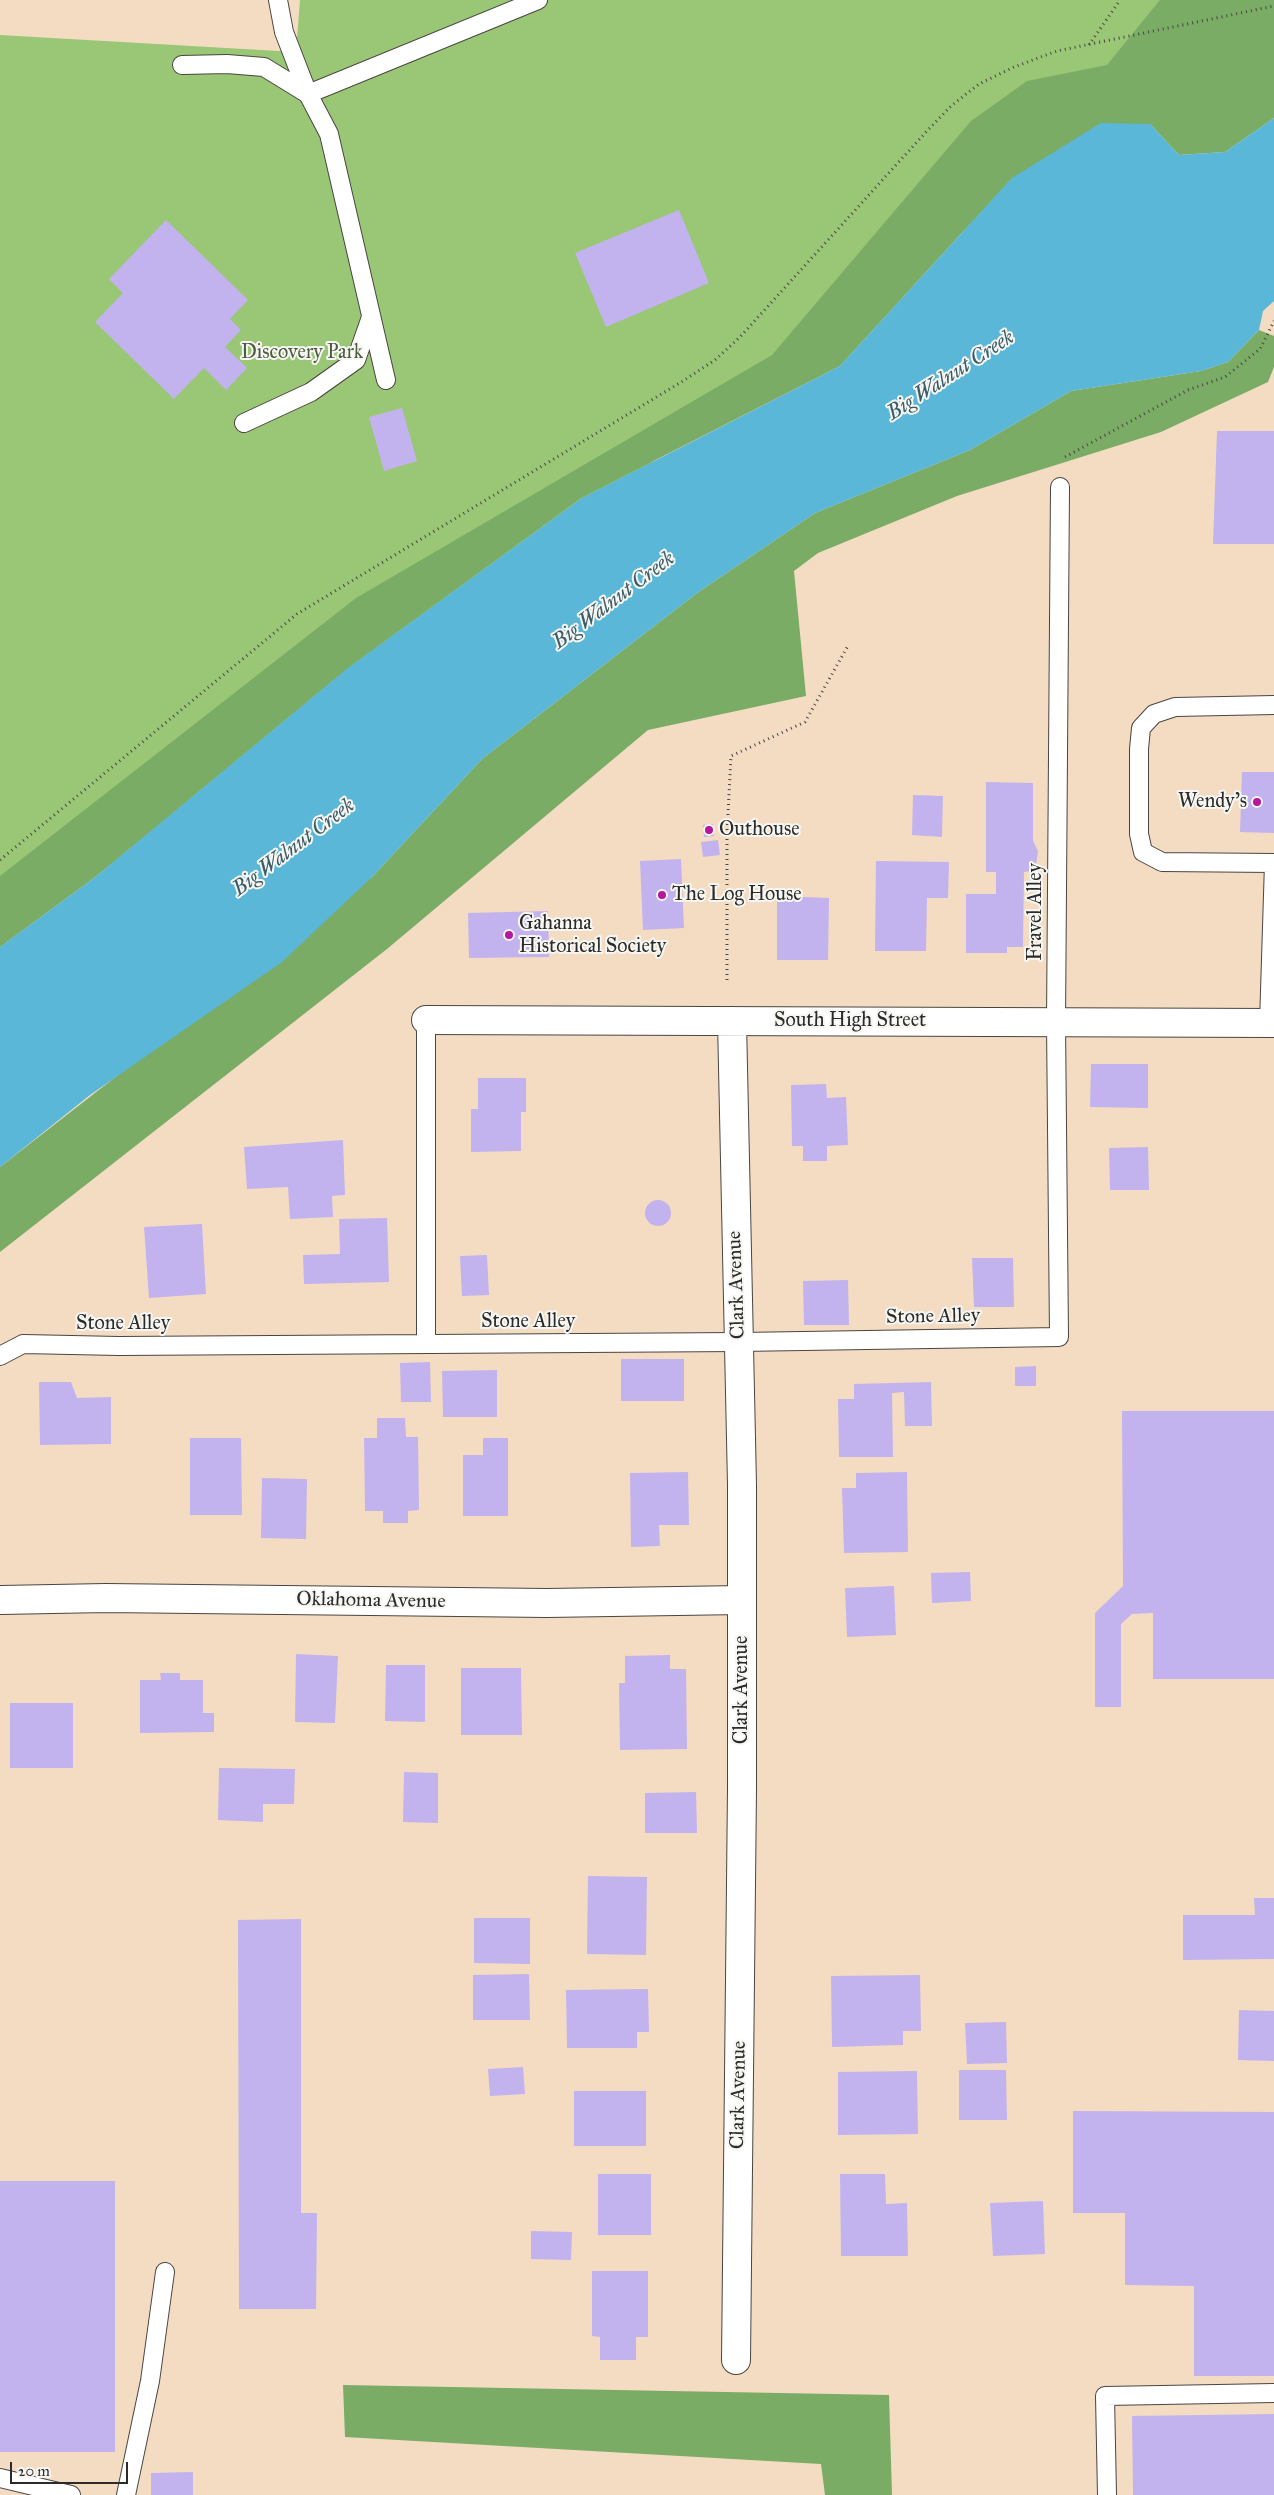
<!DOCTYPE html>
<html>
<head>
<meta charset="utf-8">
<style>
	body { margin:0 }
	#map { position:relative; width:1274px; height:2495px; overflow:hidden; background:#f4dcc2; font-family:"IM FELL Great Primer",serif }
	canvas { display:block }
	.scale { position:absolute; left:10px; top:2462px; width:118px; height:22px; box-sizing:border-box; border:2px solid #2b2b2b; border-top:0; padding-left:6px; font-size:15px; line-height:18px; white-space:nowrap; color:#2b2b2b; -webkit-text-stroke:4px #f6f6f2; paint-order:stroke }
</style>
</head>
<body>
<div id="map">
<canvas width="1274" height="2495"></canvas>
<div class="scale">20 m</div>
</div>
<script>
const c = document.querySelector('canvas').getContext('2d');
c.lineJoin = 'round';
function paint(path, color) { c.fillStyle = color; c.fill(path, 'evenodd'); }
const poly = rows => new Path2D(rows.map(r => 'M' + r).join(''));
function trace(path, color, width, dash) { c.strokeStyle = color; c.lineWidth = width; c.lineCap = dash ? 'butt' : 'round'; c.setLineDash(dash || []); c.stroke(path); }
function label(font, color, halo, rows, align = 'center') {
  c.font = font + ' "IM FELL Great Primer",serif'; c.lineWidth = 4; c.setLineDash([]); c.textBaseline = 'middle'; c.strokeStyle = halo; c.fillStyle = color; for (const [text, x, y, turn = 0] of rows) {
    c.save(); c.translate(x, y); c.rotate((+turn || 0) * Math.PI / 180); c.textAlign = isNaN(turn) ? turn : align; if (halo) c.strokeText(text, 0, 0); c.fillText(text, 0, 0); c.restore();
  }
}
paint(poly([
	[300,0,1274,0,0,947,0,35,296,52]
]), '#99c775');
paint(poly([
	[1160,0,1274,0,1274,118,1225,152,1179,155,1150,124,1012,178,840,366,581,498,348,668,94,878,0,947,0,876,356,598,772,355,971,121,1027,81,1107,65],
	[1259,330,1274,336,1274,367,1268,382,1161,432,957,496,818,553,794,571,806,696,648,730,387,949,0,1252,0,1167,372,877,482,759,697,593,815,513,970,450,1071,391,1201,371,1228,362],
	[343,2385,889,2395,892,2495,825,2495,821,2464,345,2437]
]), '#7aac66');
paint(poly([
	[1274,118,1274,301,1263,311,1259,330,1228,362,1201,371,1071,391,970,450,815,513,697,593,482,759,372,877,282,962,90,1095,0,1167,0,947,94,878,348,668,582,498,840,366,1012,178,1101,123,1150,124,1179,155,1225,152]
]), '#5ab7d8');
paint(poly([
	[679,210,709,283,606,327,575,253],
	[166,220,248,300,230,319,241,330,225,347,247,368,226,390,204,368,174,399,95,322,123,293,109,279],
	[402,408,417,461,384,471,369,417],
	[1217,431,1274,431,1274,544,1213,544],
	[1242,772,1274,772,1274,833,1240,832],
	[986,782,1033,783,1033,841,1038,851,1036,865,1032,871,1024,872,1023,947,1007,947,1007,953,966,953,966,894,996,894,996,872,986,872],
	[913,795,943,796,942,837,912,835],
	[713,824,714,836,704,837,703,825],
	[718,840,720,855,703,857,701,842],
	[681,859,684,928,643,930,640,861],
	[876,861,949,862,948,898,927,898,926,951,875,951],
	[777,896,829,898,828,960,777,960],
	[548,911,549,957,469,958,468,913],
	[1091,1064,1148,1064,1148,1108,1090,1107],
	[478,1078,526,1078,526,1112,521,1112,521,1151,471,1152,471,1109,478,1109],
	[826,1084,827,1098,846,1097,848,1145,827,1146,827,1161,803,1161,803,1146,792,1146,791,1085],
	[343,1140,345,1195,332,1196,333,1217,290,1219,288,1187,247,1189,244,1147],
	[1148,1147,1149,1190,1110,1190,1109,1148],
	'645 1213a13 13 0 1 1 26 0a13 13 0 1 1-26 0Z',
	[387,1218,389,1282,304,1284,303,1255,340,1254,339,1219],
	[202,1224,206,1294,149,1298,144,1227],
	[487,1255,489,1295,462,1296,460,1256],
	[972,1258,1013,1258,1014,1307,974,1307],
	[848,1280,849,1325,804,1325,803,1281],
	[621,1359,684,1359,684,1401,621,1401],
	[430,1362,431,1402,401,1402,400,1363],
	[1036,1366,1036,1386,1015,1386,1015,1367],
	[497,1370,497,1417,443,1417,442,1371],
	[39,1382,71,1382,77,1398,111,1397,111,1444,40,1445],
	[931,1382,932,1426,905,1426,904,1392,892,1393,893,1457,839,1457,838,1399,854,1399,854,1384],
	[1122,1411,1274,1411,1274,1679,1153,1679,1153,1613,1132,1614,1121,1624,1121,1707,1095,1707,1095,1613,1123,1586],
	[377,1418,405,1418,406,1437,418,1437,419,1510,408,1511,408,1523,383,1523,383,1511,365,1511,364,1438,377,1438],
	[190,1438,241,1438,242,1515,190,1515],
	[483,1438,508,1438,508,1516,463,1516,463,1455,483,1455],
	[688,1472,689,1525,659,1525,660,1546,631,1547,630,1473],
	[907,1472,908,1552,844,1553,842,1488,856,1488,856,1473],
	[262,1478,307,1479,306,1539,261,1538],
	[970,1572,971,1601,932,1603,931,1573],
	[894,1586,896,1635,847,1637,845,1588],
	[296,1654,338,1656,335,1723,295,1722],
	[670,1655,670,1669,686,1669,687,1749,620,1750,619,1683,625,1683,625,1656],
	[386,1665,425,1665,425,1722,385,1721],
	[461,1668,521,1668,522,1735,461,1735],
	[160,1673,180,1673,180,1680,203,1680,203,1713,214,1713,214,1732,140,1733,140,1680,161,1680],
	[10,1703,73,1703,73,1768,10,1768],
	[219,1768,295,1769,294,1804,263,1804,263,1822,218,1820],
	[404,1772,438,1773,438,1823,403,1822],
	[696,1792,697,1833,645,1833,645,1793],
	[588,1876,647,1877,646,1955,587,1954],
	[1254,1898,1274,1898,1274,1959,1183,1960,1183,1915,1255,1915],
	[474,1918,530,1918,530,1964,474,1963],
	[301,1919,301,2213,317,2213,316,2309,239,2309,238,1920],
	[529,1974,530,2020,473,2020,473,1975],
	[920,1975,921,2031,903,2031,903,2045,832,2047,831,1976],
	[648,1989,649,2032,637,2032,637,2048,567,2048,566,1990],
	[1239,2010,1274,2011,1274,2061,1238,2060],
	[1006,2022,1007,2063,967,2064,965,2023],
	[523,2067,525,2094,490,2096,488,2069],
	[959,2070,1006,2070,1007,2120,959,2120],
	[917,2071,918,2134,838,2135,838,2072],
	[574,2091,646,2091,646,2146,574,2146],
	[1073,2111,1274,2112,1274,2376,1194,2376,1194,2286,1125,2285,1125,2213,1073,2213],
	[598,2174,651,2174,651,2235,598,2235],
	[840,2174,885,2174,886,2204,907,2203,908,2256,841,2256],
	[0,2181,115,2181,115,2452,0,2452],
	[1043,2201,1045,2254,993,2256,990,2203],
	[531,2231,572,2232,571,2260,531,2259],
	[592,2271,648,2271,648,2337,636,2337,636,2360,600,2360,600,2337,592,2336],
	[1274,2414,1274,2495,1133,2495,1132,2416],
	[193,2472,193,2495,151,2495,151,2473]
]), '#c2b3ee');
const service = poly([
	[278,0,284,32,308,94,329,134,386,380],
	[182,65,227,64,264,67,308,94],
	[308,94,538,0],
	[244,423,311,392,356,360,371,317],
	[1274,705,1175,707,1154,714,1141,728,1139,749,1139,834,1143,852,1162,862,1274,863],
	[426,1020,426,1344],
	[1269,1023,1274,863],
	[0,1356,23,1344,119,1346,739,1342,1059,1337,1056,1022,1060,487],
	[0,2478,71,2495],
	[126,2495,150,2381,165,2272],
	[1107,2495,1105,2396,1274,2393]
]);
const minor = poly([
	[426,1020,1274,1023],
	[732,1021,742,1485,742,1788,736,2360],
	[0,1600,106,1598,547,1603,742,1600]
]);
trace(service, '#494642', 20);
trace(minor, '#494642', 30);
trace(poly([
	[1089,45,1120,0],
	[1065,457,1188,390,1225,377,1260,349,1274,321],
	[0,860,297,614,683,381,715,360,740,337,926,132,951,106,979,84,1014,67,1057,51,1274,6],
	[727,980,727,833,731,756,805,722,849,644]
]), '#494642', 3, [1, 4]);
trace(service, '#fff', 18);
trace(minor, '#fff', 28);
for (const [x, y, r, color] of [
	[1257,802,5,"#b5179e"],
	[709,830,5,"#b5179e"],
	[662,895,5,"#b5179e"],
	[509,935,5,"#b5179e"]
]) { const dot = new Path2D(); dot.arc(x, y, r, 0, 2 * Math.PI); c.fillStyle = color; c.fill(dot); trace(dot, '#f6f6f2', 2); }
label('20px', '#4c5a41', '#f6f6f2', [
	["Discovery Park",302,353]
]);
label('20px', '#2b2b2b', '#f6f6f2', [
	["Wendy's",1247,802,"right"],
	["Outhouse",719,830],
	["The Log House",672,895],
	["Gahanna",519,924],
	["Historical Society",519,947]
], 'left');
label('20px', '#2b2b2b', '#f6f6f2', [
	["Fravel Alley",1036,912,-90],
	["South High Street",850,1021],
	["Clark Avenue",737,1285,-92],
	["Stone Alley",933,1317,-1],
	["Stone Alley",528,1322],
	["Stone Alley",123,1324],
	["Oklahoma Avenue",371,1601,1],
	["Clark Avenue",742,1690,-90],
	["Clark Avenue",739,2095,-89]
]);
label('italic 21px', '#3b5c68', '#f6f6f2', [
	["Big Walnut Creek",951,376,-33],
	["Big Walnut Creek",614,601,-37],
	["Big Walnut Creek",294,848,-37]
]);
</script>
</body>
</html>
